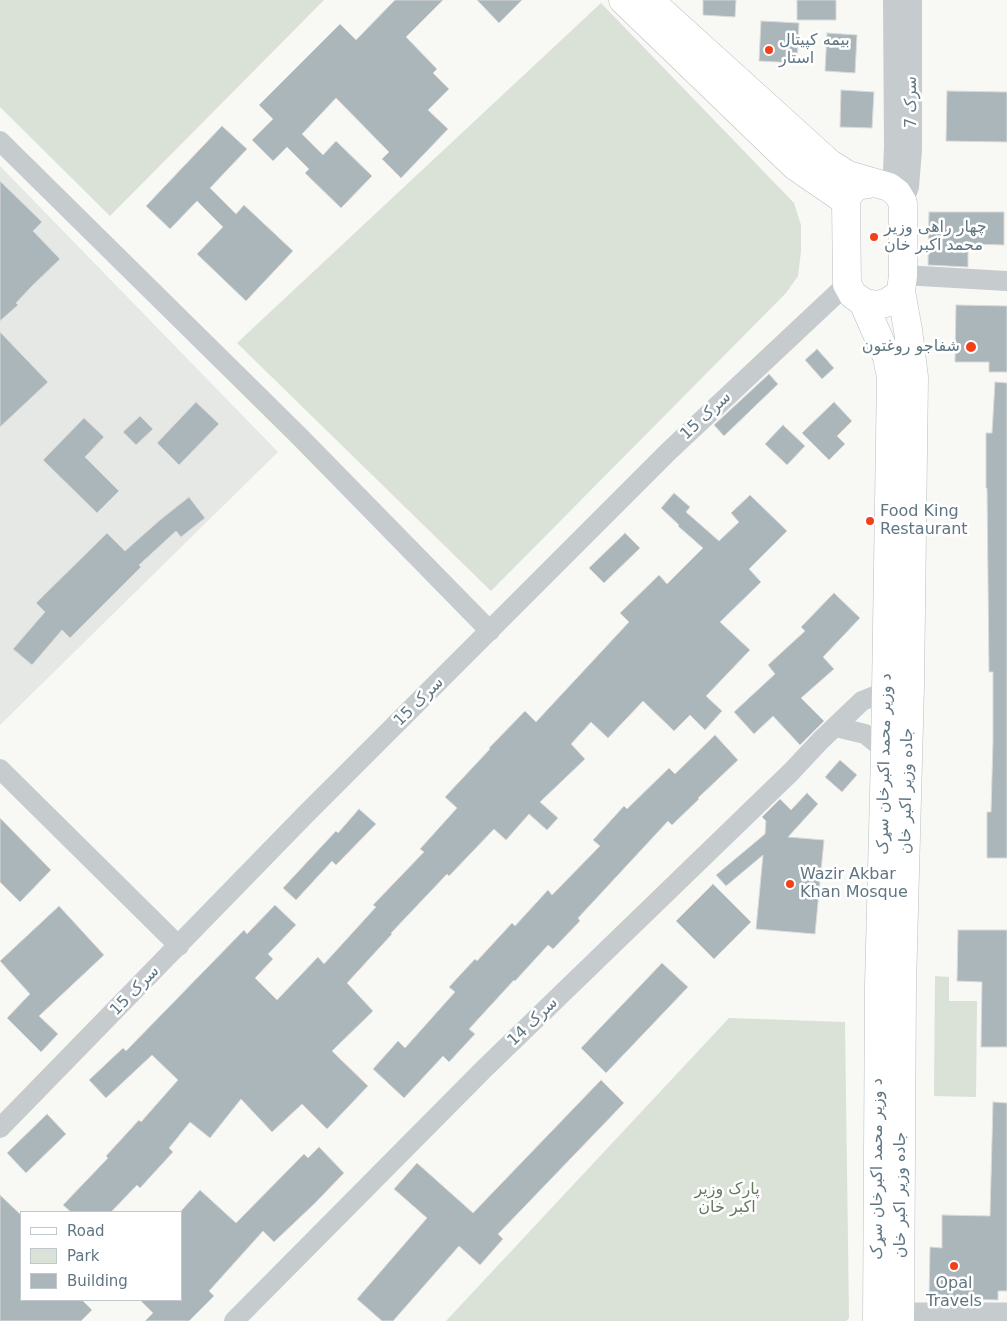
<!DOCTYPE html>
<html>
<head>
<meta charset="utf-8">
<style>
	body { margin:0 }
	#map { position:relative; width:1007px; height:1321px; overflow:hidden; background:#f8f8f5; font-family:"DejaVu Sans",sans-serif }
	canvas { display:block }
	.legend { position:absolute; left:20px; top:1211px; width:162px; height:90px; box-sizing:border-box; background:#fff; border:1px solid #bfc8cd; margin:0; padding:6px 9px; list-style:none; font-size:15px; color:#607683 }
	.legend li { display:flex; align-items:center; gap:10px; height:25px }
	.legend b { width:25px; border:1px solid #bfc8cd }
</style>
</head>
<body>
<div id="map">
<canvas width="1007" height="1321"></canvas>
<ul class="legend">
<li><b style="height:6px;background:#fff"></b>Road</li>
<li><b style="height:14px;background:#dae1d6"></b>Park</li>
<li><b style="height:14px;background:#abb6bb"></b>Building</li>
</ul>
</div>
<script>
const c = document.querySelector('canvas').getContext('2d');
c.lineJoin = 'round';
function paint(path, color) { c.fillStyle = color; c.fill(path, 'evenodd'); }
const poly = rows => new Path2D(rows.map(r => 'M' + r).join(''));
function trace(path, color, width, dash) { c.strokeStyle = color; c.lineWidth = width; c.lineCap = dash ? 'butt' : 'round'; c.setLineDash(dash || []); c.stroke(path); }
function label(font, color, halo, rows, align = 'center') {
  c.font = font + ' "DejaVu Sans","Noto Naskh Arabic",sans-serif'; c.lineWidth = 5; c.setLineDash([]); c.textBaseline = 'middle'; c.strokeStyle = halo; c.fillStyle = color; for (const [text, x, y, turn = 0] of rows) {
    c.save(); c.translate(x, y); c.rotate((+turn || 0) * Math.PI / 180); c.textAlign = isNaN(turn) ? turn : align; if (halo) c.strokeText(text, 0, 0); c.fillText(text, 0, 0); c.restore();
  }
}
paint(poly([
	[0,166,278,452,0,725]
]), '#e6e8e6');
paint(poly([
	[0,0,324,0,110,216,0,107],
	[601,3,794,203,801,225,801,251,798,276,786,293,491,591,237,343],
	[935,976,949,977,949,1001,977,1001,976,1097,934,1096],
	[729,1018,845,1022,849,1318,846,1321,446,1321]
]), '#dae1d6');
const building = poly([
	[395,0,443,0,406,37,437,69,433,73,449,89,428,110,448,129,401,178,382,159,389,152,336,98,302,134,323,155,336,141,372,176,341,208,305,173,309,169,287,147,273,161,252,140,273,119,259,105,340,24,356,40,395,0],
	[477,0,522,0,499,23,477,0],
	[703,0,736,0,735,17,703,15,703,0],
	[797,0,836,0,836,20,797,20,797,0],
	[761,21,799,23,797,63,759,61,761,21],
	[827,33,857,35,855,73,825,71,827,33],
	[841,90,874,92,872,128,840,127,841,90],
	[947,91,1007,92,1007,142,946,141,947,91],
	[222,126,247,149,210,188,236,214,244,205,293,251,246,301,197,254,223,227,197,201,170,229,146,206,222,126],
	[0,181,42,222,33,231,60,259,32,286,16,303,18,305,0,321,0,181],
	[929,212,1004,212,1004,245,968,244,968,267,928,265,929,212],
	[956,305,1007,306,1007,372,989,372,989,362,955,362,956,305],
	[0,332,48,382,0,427,0,332],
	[817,349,834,368,822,379,805,360,817,349],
	[769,374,778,384,724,436,714,425,769,374],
	[995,382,1007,383,1007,858,987,858,987,812,991,812,993,741,993,672,989,672,987,488,986,488,986,433,992,433,995,382],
	[196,402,219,424,179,465,157,443,196,402],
	[834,402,852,421,837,436,845,444,829,460,802,433,834,402],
	[140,416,153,429,136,445,123,432,140,416],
	[84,418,104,437,85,457,119,491,97,513,43,460,84,418],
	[783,425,805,446,787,465,765,444,783,425],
	[674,493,690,507,686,512,719,541,739,522,731,513,750,495,787,531,749,569,761,582,720,622,750,650,706,696,722,711,705,730,690,715,674,731,643,701,608,738,591,722,571,744,585,759,540,802,558,818,547,830,529,814,506,840,494,829,449,876,447,874,391,933,392,934,347,983,373,1011,332,1051,368,1086,327,1129,302,1104,272,1132,241,1099,210,1138,190,1122,169,1148,173,1152,140,1188,137,1185,111,1212,71,1212,63,1205,108,1158,106,1156,139,1120,141,1122,178,1080,152,1055,106,1098,89,1080,123,1048,126,1051,244,930,247,934,275,905,296,925,268,954,273,959,255,978,277,1000,318,957,324,964,376,907,373,905,424,852,420,849,457,808,445,797,490,749,489,748,525,711,536,722,629,622,620,613,659,575,667,584,703,548,678,526,679,525,661,508,674,493],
	[189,497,205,518,181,537,176,531,139,565,141,567,70,638,62,630,32,665,13,649,45,612,36,603,107,533,125,551,160,520,189,497],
	[625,533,640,548,604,583,589,568,625,533],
	[834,593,860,618,823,657,834,669,801,698,824,721,800,745,773,716,754,734,734,712,775,674,768,665,805,631,801,627,834,593],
	[715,735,738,760,698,798,699,799,672,825,668,821,578,918,580,921,553,949,548,945,515,981,514,980,469,1029,475,1034,449,1062,443,1056,404,1098,373,1069,398,1041,405,1048,455,992,449,987,475,959,477,961,512,923,515,926,548,890,552,895,600,846,593,840,624,806,627,809,669,768,675,774,715,735],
	[840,760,857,775,842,792,825,777,840,760],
	[807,793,818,804,788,837,824,840,815,934,756,929,763,855,726,886,716,875,765,834,766,821,762,817,780,799,791,810,807,793],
	[359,809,376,824,336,865,332,861,296,900,283,888,336,831,338,833,359,809],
	[0,818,51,870,20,902,0,882,0,818],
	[713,884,751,922,714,959,676,921,713,884],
	[59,906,104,955,39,1016,58,1034,41,1052,7,1018,30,994,0,961,59,906],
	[958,930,1007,930,1007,1047,981,1047,982,982,957,981,958,930],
	[662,963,688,987,606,1073,581,1048,662,963],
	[601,1080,624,1103,498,1234,503,1239,480,1265,459,1246,393,1321,382,1321,357,1299,427,1218,394,1189,417,1163,473,1213,601,1080],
	[993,1102,1007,1103,1007,1291,998,1291,998,1300,929,1298,930,1247,942,1248,942,1215,990,1216,993,1102],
	[47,1114,66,1134,26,1173,7,1153,47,1114],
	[319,1147,344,1173,314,1204,274,1242,263,1231,209,1291,214,1296,189,1321,145,1321,153,1313,140,1300,181,1300,181,1211,200,1190,236,1223,304,1154,308,1158,319,1147],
	[0,1195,21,1215,21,1300,82,1300,92,1310,81,1321,0,1321,0,1195]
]);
paint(building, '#abb6bb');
trace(building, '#dadad7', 1);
const primary = poly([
	[623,0,795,166,846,201],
	[649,0,829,163,848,175,889,187,897,193,903,203,903,275,901,291,897,296,886,303,875,305,863,302,853,295,847,284,846,201,849,194,856,186,875,183],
	[863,302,887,357,891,377,885,755,879,985,877,1321],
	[900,1321,902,985,910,686,914,377,908,330,901,291]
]);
trace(primary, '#b8bec1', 29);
trace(poly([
	[0,141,299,436,490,631],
	[889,187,893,172,894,146,893,0],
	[903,203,909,187,912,150,912,0],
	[903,275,1007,281],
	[836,727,865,734,885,750],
	[0,769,179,946],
	[0,1128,305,815,669,451,847,284],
	[234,1321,484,1069,791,772,821,740,862,701,887,691]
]), '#c6cbce', 20);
trace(poly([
	[900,1318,916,1315,1007,1315]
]), '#c6cbce', 25);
trace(primary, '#fff', 28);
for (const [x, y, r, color] of [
	[769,50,5,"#f2401b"],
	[874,237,5,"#f2401b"],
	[971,347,6,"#f2401b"],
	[870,521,5,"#f2401b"],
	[790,884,5,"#f2401b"],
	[954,1266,5,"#f2401b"]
]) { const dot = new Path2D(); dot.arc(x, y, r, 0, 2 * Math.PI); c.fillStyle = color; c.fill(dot); trace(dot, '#fff', 2); }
label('16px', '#607683', '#fff', [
	["بیمه کپیتال",779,41],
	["استار",779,59],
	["چهار راهی وزیر",884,228],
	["محمد اکبر خان",884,246],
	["شفاجو روغتون",960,347,"right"],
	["Food King",880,512],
	["Restaurant",880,530],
	["Wazir Akbar",800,875],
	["Khan Mosque",800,893],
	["Opal",954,1284,"center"],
	["Travels",954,1302,"center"]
], 'left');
label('16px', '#607683', '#fff', [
	["سرک 7",912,102,-90],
	["سرک 15",706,416,-43],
	["سرک 15",419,702,-45],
	["د وزیر محمد اکبرخان سړک",885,764,-89],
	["جاده وزیر اکبر خان",907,791,-89],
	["سرک 15",135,991,-46],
	["سرک 14",533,1022,-44],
	["د وزیر محمد اکبرخان سړک",878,1169,-90],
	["جاده وزیر اکبر خان",901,1195,-90]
]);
label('16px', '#667a60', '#fff', [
	["پارک وزیر",727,1190],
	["اکبر خان",727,1208]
]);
</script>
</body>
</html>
